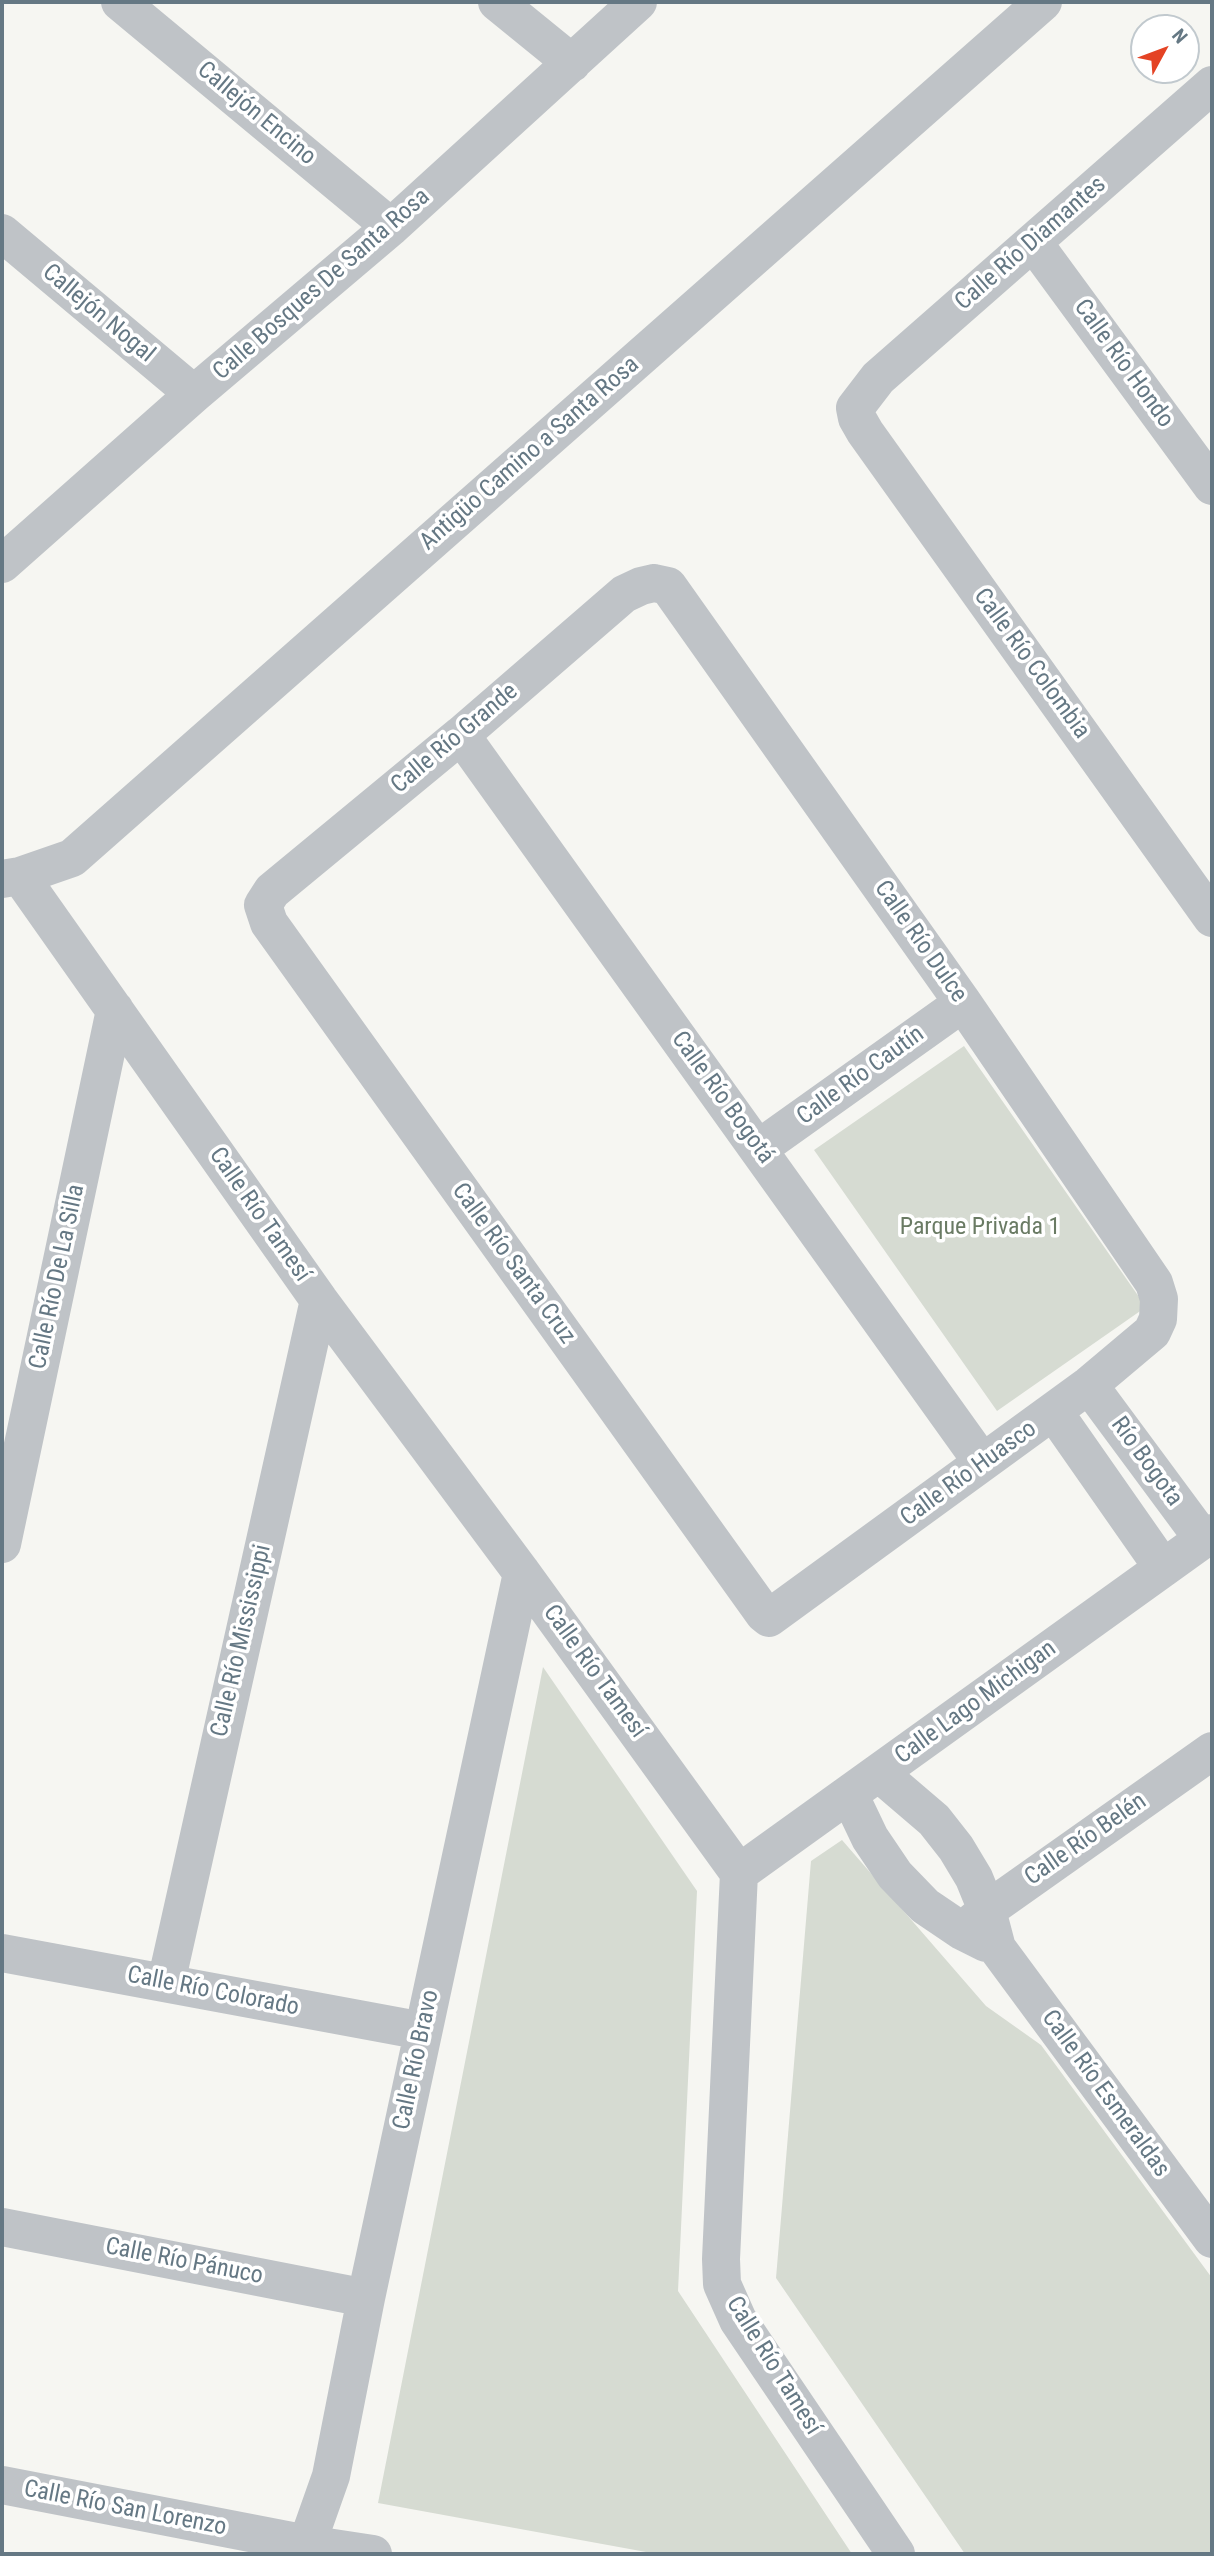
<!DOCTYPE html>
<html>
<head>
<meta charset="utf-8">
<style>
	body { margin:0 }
	#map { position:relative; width:1214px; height:2556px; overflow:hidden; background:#f6f6f2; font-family:"Roboto Condensed",sans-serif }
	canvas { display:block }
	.frame { position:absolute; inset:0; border:4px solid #657884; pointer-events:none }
	.north { position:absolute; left:1130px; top:14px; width:70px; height:70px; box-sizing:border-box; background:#fff; border:2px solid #c1c9ce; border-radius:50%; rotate:49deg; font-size:19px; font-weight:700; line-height:28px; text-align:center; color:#657884 }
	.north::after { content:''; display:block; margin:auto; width:24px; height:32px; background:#e44324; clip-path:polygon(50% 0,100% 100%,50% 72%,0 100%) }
</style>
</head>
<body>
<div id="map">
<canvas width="1214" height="2556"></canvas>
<div class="frame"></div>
<div class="north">N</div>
</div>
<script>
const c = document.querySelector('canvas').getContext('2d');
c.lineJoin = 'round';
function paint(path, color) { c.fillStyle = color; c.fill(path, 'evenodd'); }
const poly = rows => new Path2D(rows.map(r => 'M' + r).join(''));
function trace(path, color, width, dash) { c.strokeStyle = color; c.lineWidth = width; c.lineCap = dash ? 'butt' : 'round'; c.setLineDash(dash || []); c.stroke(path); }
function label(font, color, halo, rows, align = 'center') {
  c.font = font + ' "Roboto Condensed",sans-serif'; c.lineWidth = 7; c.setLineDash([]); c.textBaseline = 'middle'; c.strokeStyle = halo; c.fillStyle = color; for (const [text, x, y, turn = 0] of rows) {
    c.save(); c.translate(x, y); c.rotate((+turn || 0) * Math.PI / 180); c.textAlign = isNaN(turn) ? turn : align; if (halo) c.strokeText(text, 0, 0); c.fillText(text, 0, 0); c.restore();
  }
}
paint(poly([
	[964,1046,1146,1307,997,1411,814,1150],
	[543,1667,697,1891,678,2291,852,2554,657,2554,378,2503],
	[842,1840,986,2006,1041,2045,1212,2278,1212,2554,965,2554,776,2278,811,1861]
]), '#d6dbd2');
trace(poly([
	[120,2,391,227],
	[497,2,572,63],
	[1212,85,878,378,855,408,857,418,865,432,1212,918],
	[2,233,194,394],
	[1033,242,1212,486],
	[2,564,194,394,391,227,638,2],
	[654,583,668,586,963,1003,1154,1283,1159,1299,1158,1319,1152,1332,1089,1385,769,1618,764,1614,269,923,263,905,272,891,461,735,624,594,641,586,654,583],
	[461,735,982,1462],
	[20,876,319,1300,522,1573,739,1873,721,2259,722,2284,738,2320,896,2554],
	[2,879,20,876,72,858,1043,2],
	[758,1149,963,1003],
	[1089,1385,1203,1539],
	[1054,1412,1163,1568],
	[2,1544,115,1010],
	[879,1773,934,1820,956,1848,974,1878,987,1910,997,1948,1212,2239],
	[849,1794,870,1838,895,1875,925,1906,962,1931,986,1943],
	[739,1873,1212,1533],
	[962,1931,987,1910,1212,1751],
	[2,1953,423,2031],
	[166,1983,319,1300],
	[2,2227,366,2298],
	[2,2485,307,2544,373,2554],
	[298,2554,307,2544,331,2476,366,2298,522,1573]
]), '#bfc3c7', 38);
label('24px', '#657884', '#fff', [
	["Callejón Encino",256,114,40],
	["Calle Río Diamantes",1031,244,-41],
	["Calle Bosques De Santa Rosa",322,285,-41],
	["Callejón Nogal",98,314,40],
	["Calle Río Hondo",1123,364,54],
	["Antigüo Camino a Santa Rosa",530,454,-41],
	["Calle Río Colombia",1031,664,54],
	["Calle Río Grande",455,739,-40],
	["Calle Río Dulce",920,942,55],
	["Calle Río Cautín",861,1076,-36],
	["Calle Río Bogotá",722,1098,54],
	["Calle Río Tamesí",259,1215,55],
	["Calle Río Santa Cruz",513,1264,54],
	["Calle Río De La Silla",58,1277,-78],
	["Río Bogota",1146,1462,54],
	["Calle Río Huasco",969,1474,-36],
	["Calle Río Mississippi",242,1641,-77],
	["Calle Río Tamesí",594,1672,54],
	["Calle Lago Michigan",976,1703,-36],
	["Calle Río Belén",1086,1840,-35],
	["Calle Río Colorado",213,1992,11],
	["Calle Río Bravo",417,2060,-78],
	["Calle Río Esmeraldas",1105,2094,54],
	["Calle Río Pánuco",184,2262,11],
	["Calle Río Tamesí",773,2366,58],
	["Calle Río San Lorenzo",125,2509,11]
]);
label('24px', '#6a7b64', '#fff', [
	["Parque Privada 1",980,1228]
]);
</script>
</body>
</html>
